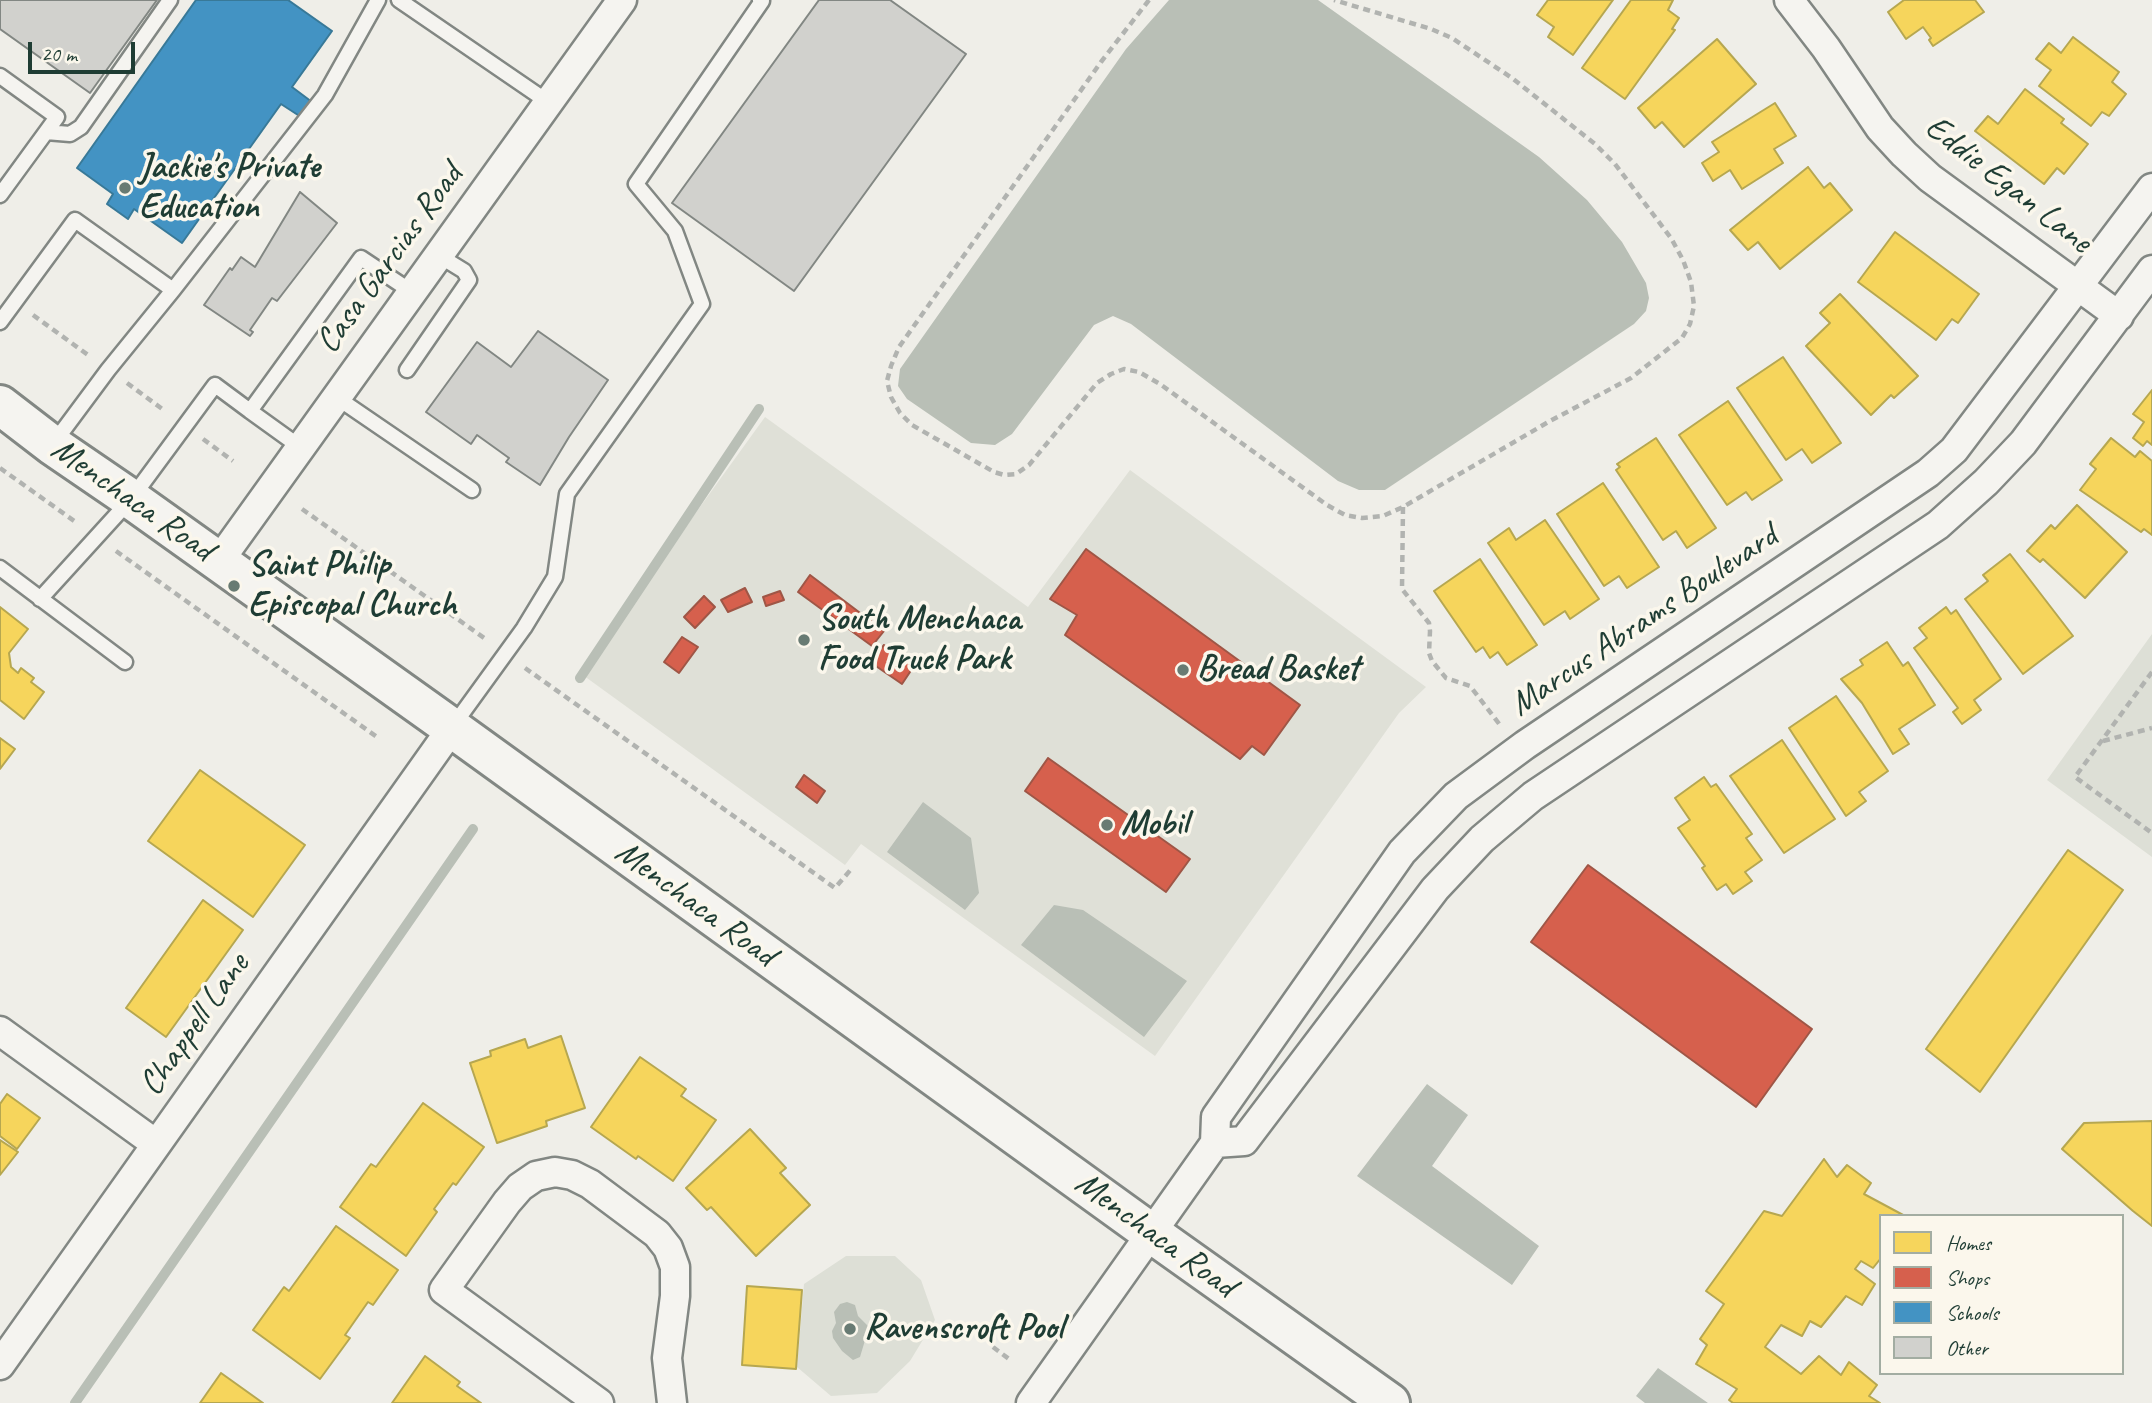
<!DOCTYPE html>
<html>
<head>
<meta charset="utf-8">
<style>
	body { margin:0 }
	#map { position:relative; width:2152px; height:1403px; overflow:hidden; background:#efeee8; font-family:Caveat,sans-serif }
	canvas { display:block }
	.legend { position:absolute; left:1879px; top:1214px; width:245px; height:161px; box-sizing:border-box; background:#fbf7ec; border:2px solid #a3ada2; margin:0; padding:9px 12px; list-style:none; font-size:21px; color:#1f3d34 }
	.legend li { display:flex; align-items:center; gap:14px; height:35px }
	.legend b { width:35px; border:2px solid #a3ada2 }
	.scale { position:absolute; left:28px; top:42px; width:107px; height:32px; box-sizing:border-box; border:4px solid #1f3d34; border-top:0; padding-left:9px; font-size:21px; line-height:24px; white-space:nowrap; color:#1f3d34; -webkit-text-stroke:5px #fbf7ec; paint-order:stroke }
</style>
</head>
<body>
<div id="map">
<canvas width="2152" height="1403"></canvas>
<ul class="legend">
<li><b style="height:19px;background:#f6d55c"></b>Homes</li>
<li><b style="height:19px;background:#d6604d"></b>Shops</li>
<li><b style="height:19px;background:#4393c3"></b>Schools</li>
<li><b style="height:19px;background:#d1d1cd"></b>Other</li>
</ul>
<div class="scale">20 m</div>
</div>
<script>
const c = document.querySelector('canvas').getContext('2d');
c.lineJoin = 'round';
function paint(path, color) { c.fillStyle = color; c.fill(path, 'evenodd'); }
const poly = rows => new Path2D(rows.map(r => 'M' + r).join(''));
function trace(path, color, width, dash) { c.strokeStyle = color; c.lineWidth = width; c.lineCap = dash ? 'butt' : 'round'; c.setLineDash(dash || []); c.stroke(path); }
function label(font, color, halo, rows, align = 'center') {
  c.font = font + ' Caveat,sans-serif'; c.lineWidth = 7; c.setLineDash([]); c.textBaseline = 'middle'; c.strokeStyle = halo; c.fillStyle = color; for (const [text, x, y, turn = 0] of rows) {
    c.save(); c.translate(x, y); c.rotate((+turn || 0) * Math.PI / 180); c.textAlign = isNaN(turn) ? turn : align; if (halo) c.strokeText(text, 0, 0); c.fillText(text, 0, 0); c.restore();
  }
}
paint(poly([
	[765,417,1028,607,1130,470,1426,687,1399,713,1155,1056,861,844,845,865,580,673]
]), '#dfe0d7');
paint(poly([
	[2152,634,2152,857,2047,780],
	[846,1256,895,1256,921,1280,935,1320,910,1361,877,1393,831,1396,797,1367,804,1284]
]), '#dddfd6');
paint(poly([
	[1169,0,1318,0,1539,157,1587,200,1622,242,1646,283,1649,298,1646,311,1634,324,1385,490,1359,490,1338,481,1131,324,1113,316,1094,325,1012,434,995,445,971,443,907,399,898,386,900,369,1126,49],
	[923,802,971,838,979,893,965,910,887,852],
	[1054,905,1083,910,1187,981,1144,1037,1021,945],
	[1427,1084,1468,1115,1432,1166,1539,1246,1512,1285,1357,1176],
	[847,1302,855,1305,858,1316,869,1327,860,1357,853,1360,842,1351,833,1338,832,1331,836,1323,834,1312,840,1304],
	[1658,1368,1708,1403,1645,1403,1636,1396]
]), '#b9bfb6');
const homes = poly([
	[1548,0,1613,0,1573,55,1548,37,1554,27,1537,15,1548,0],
	[1631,0,1673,0,1668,10,1679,18,1672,29,1675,30,1625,99,1582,68,1631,0],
	[1904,0,1975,0,1984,12,1933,46,1929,40,1931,38,1923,27,1906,39,1888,12,1904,0],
	[2073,37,2119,72,2112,82,2126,94,2109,116,2102,112,2091,126,2039,86,2051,70,2036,59,2049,43,2061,53,2073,37],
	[1717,39,1756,84,1684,147,1662,122,1655,128,1638,108,1717,39],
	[2025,89,2064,119,2061,123,2088,144,2064,174,2057,168,2044,184,1975,131,1988,116,1998,124,2025,89],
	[1775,103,1796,136,1774,149,1783,163,1742,189,1730,170,1713,181,1702,163,1719,152,1712,142,1775,103],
	[1808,167,1824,188,1830,183,1852,210,1780,269,1758,242,1748,250,1730,230,1808,167],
	[1895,232,1979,294,1958,323,1952,319,1936,340,1858,282,1895,232],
	[1840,294,1918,376,1894,398,1891,395,1871,415,1806,346,1830,323,1820,313,1840,294],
	[1783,357,1841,443,1812,463,1802,449,1786,460,1737,388,1783,357],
	[2152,390,2152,445,2147,441,2143,446,2133,438,2144,422,2133,414,2152,390],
	[1728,401,1782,480,1752,500,1746,492,1727,505,1679,435,1728,401],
	[1656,438,1716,528,1687,548,1676,531,1663,540,1616,470,1620,467,1617,464,1656,438],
	[2111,438,2135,457,2140,451,2152,461,2152,535,2144,529,2141,532,2080,490,2096,469,2090,464,2111,438],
	[1603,483,1659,567,1627,588,1619,576,1604,586,1557,514,1603,483],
	[2077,505,2127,552,2085,598,2043,559,2040,562,2027,551,2051,525,2055,529,2077,505],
	[1545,520,1599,599,1570,619,1565,611,1544,625,1488,543,1509,528,1516,540,1545,520],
	[2010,554,2073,636,2023,674,1965,599,1988,581,1983,575,2010,554],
	[1480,559,1537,645,1507,665,1498,652,1490,658,1483,647,1476,652,1434,591,1480,559],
	[0,607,28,629,9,653,11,667,18,673,21,668,34,678,31,682,44,692,24,719,0,700,0,607],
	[1946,607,1951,614,1956,610,2001,679,1974,700,1981,710,1962,724,1953,712,1958,708,1914,648,1927,638,1919,628,1946,607],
	[1887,642,1903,666,1908,662,1935,705,1899,729,1909,744,1893,754,1862,703,1841,679,1863,665,1860,660,1887,642],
	[1836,696,1888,771,1859,792,1866,801,1846,816,1789,728,1836,696],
	[0,738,15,749,0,769,0,738],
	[1782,740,1835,819,1784,853,1730,776,1782,740],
	[200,770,305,845,253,917,148,841,200,770],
	[1704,777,1711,787,1716,784,1752,834,1746,838,1762,860,1745,872,1752,881,1733,894,1726,884,1717,890,1702,868,1705,866,1678,828,1690,820,1675,798,1704,777],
	[2068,850,2123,890,1980,1092,1926,1049,2068,850],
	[203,900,243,930,166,1037,126,1008,203,900],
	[561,1036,585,1108,546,1121,547,1126,497,1143,470,1063,491,1056,490,1051,525,1039,528,1048,561,1036],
	[640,1057,686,1089,681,1096,716,1120,673,1181,638,1156,636,1159,591,1127,640,1057],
	[7,1094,40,1118,17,1149,0,1136,0,1104,7,1094],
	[423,1103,484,1147,456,1185,453,1183,434,1209,437,1212,406,1256,340,1207,371,1164,376,1167,423,1103],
	[2152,1121,2152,1226,2133,1211,2062,1149,2084,1123,2152,1121],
	[750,1129,786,1168,780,1173,810,1205,756,1256,711,1207,707,1210,686,1188,750,1129],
	[0,1140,18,1152,0,1175,0,1140],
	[1824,1159,1837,1177,1847,1165,1871,1183,1864,1194,1905,1216,1881,1216,1881,1258,1873,1268,1861,1261,1855,1269,1875,1284,1862,1305,1846,1296,1821,1327,1810,1321,1802,1336,1781,1325,1765,1347,1801,1374,1819,1356,1841,1375,1849,1362,1877,1385,1869,1396,1880,1403,1733,1403,1729,1400,1737,1389,1696,1364,1707,1345,1700,1339,1724,1304,1706,1291,1764,1211,1782,1216,1824,1159],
	[336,1226,398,1270,373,1305,368,1302,345,1335,350,1338,320,1379,253,1330,284,1287,289,1291,336,1226],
	[747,1286,802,1290,796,1369,742,1365,747,1286],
	[425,1356,460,1382,457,1386,481,1403,392,1403,425,1356],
	[221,1373,263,1403,200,1403,221,1373]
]);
paint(homes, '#f6d55c');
trace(homes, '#b6a750', 2);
const shops = poly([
	[1086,549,1300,705,1264,755,1252,746,1240,759,1065,635,1077,615,1050,599,1086,549],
	[810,575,884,631,872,646,798,592,810,575],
	[745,588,752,602,728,612,721,600,745,588],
	[780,591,784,600,766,606,763,597,780,591],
	[704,596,715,607,695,628,684,617,704,596],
	[682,637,698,647,679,673,664,662,682,637],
	[884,645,914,666,902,684,870,662,884,645],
	[1048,758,1190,859,1166,892,1025,791,1048,758],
	[804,775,825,791,817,803,796,787,804,775],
	[1588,865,1812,1029,1756,1107,1531,942,1588,865]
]);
paint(shops, '#d6604d');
trace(shops, '#9f5646', 2);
const schools = poly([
	[196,0,288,0,332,31,292,87,312,102,301,117,281,104,182,243,134,209,128,219,107,204,113,194,77,168,196,0]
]);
paint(schools, '#4393c3');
trace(schools, '#387998', 2);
trace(poly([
	[580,678,759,409],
	[75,1403,473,829]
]), '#b9bfb6', 10);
const building = poly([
	[0,0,157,0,90,93,0,29,0,0],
	[819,0,890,0,966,54,794,291,672,203,819,0],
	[300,192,337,223,277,301,272,298,250,330,253,332,250,336,204,305,230,268,232,270,241,257,255,267,300,192],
	[538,331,608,380,569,437,540,485,506,462,509,458,477,435,471,444,426,412,477,342,511,367,538,331]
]);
paint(building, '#d1d1cd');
trace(building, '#828783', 2);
const lane = poly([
	[399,0,548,102],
	[0,76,57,117,0,195],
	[46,132,70,134,81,127,170,0],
	[0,322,75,220,173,290],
	[407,370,469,280,464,271,438,255],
	[336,397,472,490],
	[250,411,300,447],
	[53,444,108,370,173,290,325,95,378,0],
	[0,568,125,662],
	[40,599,131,499,215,385,250,411,361,258,412,292],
	[453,726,524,628,555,577,567,494,702,304,675,231,636,184,762,1,760,0]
]);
const street = poly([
	[1789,0,1826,48,1880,128,1904,154,1930,178,2119,316],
	[219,561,622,0],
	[0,1031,156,1144],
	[1215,1143,1244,1141,1435,889,1482,839,1533,796,1938,525,1986,482,2023,443,2152,270],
	[0,1365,452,728],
	[599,1403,444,1290,507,1202,520,1187,536,1176,555,1172,572,1175,590,1184,657,1234,668,1248,675,1267,675,1296,667,1358,672,1403],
	[1031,1403,1215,1143,1216,1117,1402,852,1456,796,1525,745,1928,473,1954,450,2152,188]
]);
const secondary = poly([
	[0,405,52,445,131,499,452,728,1151,1233,1390,1403]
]);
trace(lane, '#828783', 19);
trace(street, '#828783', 33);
trace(secondary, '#828783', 44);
trace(poly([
	[1149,0,1101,62,899,347,891,366,887,381,891,397,900,413,912,425,994,472,1004,475,1016,474,1029,465,1097,383,1111,374,1124,369,1139,372,1160,384,1327,505,1345,515,1362,518,1383,516,1403,507,1550,421,1631,378,1682,338,1690,324,1694,306,1691,282,1683,260,1671,238,1615,164,1595,144,1512,78,1452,38,1431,29,1334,0],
	[33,315,88,355],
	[127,383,165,411],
	[203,439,233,461],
	[0,468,77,523],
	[1403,507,1402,589,1429,623,1430,631,1429,653,1432,661,1446,678,1470,686,1500,725],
	[302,509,487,640],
	[116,551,377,737],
	[525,668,835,888,853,867],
	[2152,672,2075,777,2152,833],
	[2103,741,2152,728],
	[993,1347,1009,1359]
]), '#b1b3b0', 4.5, [7, 5]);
trace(lane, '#f5f4f0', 14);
trace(street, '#f5f4f0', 28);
trace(secondary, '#f5f4f0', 38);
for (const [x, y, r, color] of [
	[125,188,7,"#687b73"],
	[234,586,7,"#687b73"],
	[804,640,7,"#687b73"],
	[1183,670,7,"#687b73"],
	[1107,825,7,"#687b73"],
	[850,1329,7,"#687b73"]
]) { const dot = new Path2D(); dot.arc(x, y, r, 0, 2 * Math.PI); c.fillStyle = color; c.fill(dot); trace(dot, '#fbf7ec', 2.5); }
label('bold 35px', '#1f3d34', '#fbf7ec', [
	["Jackie's Private",139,168],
	["Education",139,208],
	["Saint Philip",248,566],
	["Episcopal Church",248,606],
	["South Menchaca",818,620],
	["Food Truck Park",818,660],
	["Bread Basket",1197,670],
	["Mobil",1121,825],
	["Ravenscroft Pool",864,1329]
], 'left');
label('35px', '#1f3d34', '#fbf7ec', [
	["Eddie Egan Lane",2008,185,38],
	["Casa Garcias Road",390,259,-54],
	["Menchaca Road",132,500,35],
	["Marcus Abrams Boulevard",1644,621,-34],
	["Menchaca Road",695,904,36],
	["Chappell Lane",195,1025,-55],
	["Menchaca Road",1155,1235,36]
]);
</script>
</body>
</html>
